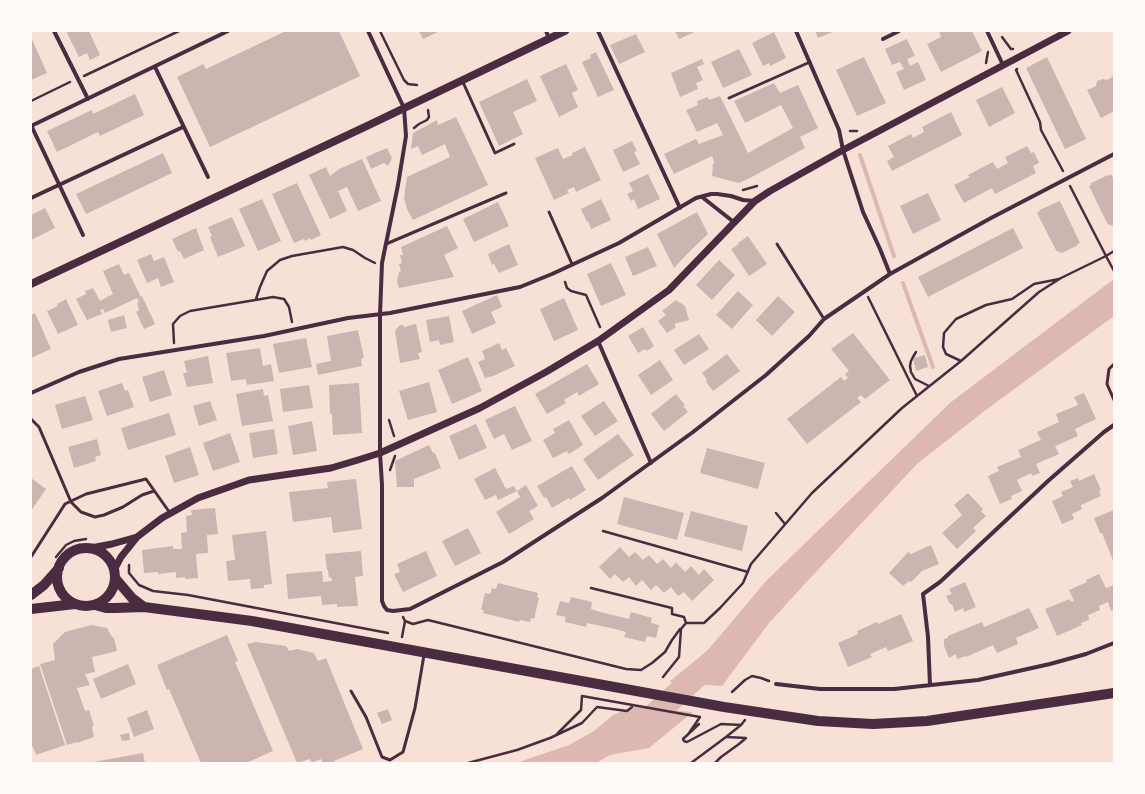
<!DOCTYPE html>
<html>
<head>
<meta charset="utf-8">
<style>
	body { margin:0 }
	#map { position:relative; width:1145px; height:794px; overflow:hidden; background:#f7e1d7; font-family:"Playfair Display",serif }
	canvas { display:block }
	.frame { position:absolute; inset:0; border:32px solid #fffaf5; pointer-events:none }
</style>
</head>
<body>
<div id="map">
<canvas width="1145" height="794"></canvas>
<div class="frame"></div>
</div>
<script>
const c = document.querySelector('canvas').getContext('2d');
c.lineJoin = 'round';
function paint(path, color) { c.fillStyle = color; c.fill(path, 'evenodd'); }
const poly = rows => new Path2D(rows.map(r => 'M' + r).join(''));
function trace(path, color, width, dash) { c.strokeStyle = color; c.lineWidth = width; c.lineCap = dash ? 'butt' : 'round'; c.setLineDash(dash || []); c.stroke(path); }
paint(poly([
	[1114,279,1114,316,987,409,917,464,814,574,769,623,722,686,669,682,707,651,767,580,951,402],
	[632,707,693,712,649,748,610,755,596,763,516,763,569,745,594,731,613,715]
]), '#dcb8b0');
trace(poly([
	[860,155,894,256],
	[903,283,933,367]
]), '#dcb8b0', 4);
trace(poly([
	[636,729,653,716,712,662]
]), '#dcb8b0', 24);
paint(poly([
	[66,31,89,31,100,55,90,60,87,53,79,57],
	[286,31,339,31,360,76,210,147,177,77,203,64,206,69],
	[419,31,440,31,423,39],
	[675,31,697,31,679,39],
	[815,31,835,31,818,38],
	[939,31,972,31,982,51,941,72,927,44,941,37],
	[774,32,786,58,770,66,769,63,763,66,752,43],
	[636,34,645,52,619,64,610,45],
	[31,37,47,73,31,80],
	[907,39,915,56,907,59,910,66,918,62,926,80,904,90,896,72,904,69,900,62,892,65,885,49],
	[739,49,752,75,723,88,711,62],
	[596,52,614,90,598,97,582,62,591,58,590,55],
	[864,57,886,103,857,116,836,70],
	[1047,57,1086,139,1065,149,1026,68],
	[702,59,704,64,697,67,703,80,696,83,698,89,680,97,671,73],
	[566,64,578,90,572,93,578,107,559,117,540,76],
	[1114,76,1114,111,1101,118,1087,90,1096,86,1097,81,1103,79,1107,80],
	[527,79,537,101,513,112,523,134,499,146,479,102],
	[774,83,780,93,798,85,818,128,800,137,805,148,750,178,739,183,712,176,713,163,715,164,712,156,674,174,664,154,696,139,699,144,723,135,717,123,697,132,686,110,698,105,697,101,708,97,709,100,720,96,748,153,793,128,781,105,745,123,734,101],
	[1002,87,1015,113,989,127,976,100],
	[135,94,144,115,100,136,98,132,57,152,47,131,92,110,93,114],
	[951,112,962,135,892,171,887,161,894,157,888,146,911,134,913,138,924,132,922,127],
	[456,117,488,185,413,220,407,209,404,198,407,177,450,157,445,144,422,155,418,146,411,149,413,133,437,120,438,125],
	[632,141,637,151,634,152,640,164,623,172,613,150],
	[1027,146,1031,153,1034,152,1039,163,1033,166,1036,173,995,194,992,188,964,203,954,185,970,177,968,175,993,162,997,169,1008,163,1005,157],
	[585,147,601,180,576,192,574,187,567,190,569,193,554,200,535,158,558,148,563,159,573,155,572,153],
	[387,148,392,158,388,166,384,163,371,169,366,157],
	[163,153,172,173,86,214,76,194],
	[362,159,381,201,358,211,347,187,338,191,347,211,330,219,309,175,326,167,330,176,339,169],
	[648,174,660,199,638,209,634,199,631,201,627,194,633,191,629,183],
	[1111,174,1114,180,1114,228,1113,225,1111,226,1110,224,1108,225,1089,186,1091,185,1091,183,1108,175,1109,176],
	[297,183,321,235,311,240,310,238,305,241,304,239,294,243,272,194],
	[928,193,941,220,913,234,900,206],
	[262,199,281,241,258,251,239,209],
	[601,199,611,220,591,229,588,221,587,222,581,209],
	[1060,201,1080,243,1077,244,1078,245,1062,253,1061,252,1060,253,1058,251,1057,252,1037,213,1040,211,1039,210],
	[498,202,509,226,474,242,463,219],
	[45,208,55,228,31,240,31,215],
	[697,212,708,234,689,252,674,268,657,234],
	[232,217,245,246,218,257,210,237,212,236,208,227],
	[447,226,458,248,444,255,454,277,399,288,397,282,399,272,401,271,399,264,402,263,400,255,403,255,401,247],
	[196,228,204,250,184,259,180,251,178,252,172,239],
	[1013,228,1023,248,928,297,918,277],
	[748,236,767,264,749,276,731,249,739,244,738,243],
	[509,244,518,265,499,273,494,264,492,265,488,254],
	[648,247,657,266,633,276,625,257],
	[151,254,154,261,164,257,174,282,161,287,158,278,147,283,137,260],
	[719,260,735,275,712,300,696,285],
	[611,263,626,295,601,306,587,274],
	[119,264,124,275,129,273,141,297,142,296,155,324,144,329,136,312,139,310,137,303,139,302,137,298,105,313,103,309,100,310,102,314,87,320,76,299,86,294,85,291,93,288,100,301,113,294,103,271],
	[738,291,753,305,732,329,716,315],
	[497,295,502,307,491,312,496,323,472,334,462,311],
	[778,296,795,312,772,336,756,320],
	[564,298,578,330,554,341,540,309],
	[66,299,78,325,58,334,47,311,58,306,57,304],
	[676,300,685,306,689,320,674,324,676,327,667,333,658,321,666,315,662,311],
	[35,313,51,349,31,358,31,315],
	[124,315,127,328,111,332,108,320],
	[449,316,454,342,440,345,439,340,430,342,426,320],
	[416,324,422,352,418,353,420,359,400,363,395,332,397,328,400,325,403,325,404,327],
	[643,327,654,346,647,351,645,349,638,353,628,336],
	[358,330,364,358,361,359,362,366,318,375,316,364,331,361,327,336],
	[853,333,890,380,865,399,861,395,857,398,861,402,807,444,787,419,841,377,844,381,848,378,845,374,849,371,831,349],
	[699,334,709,349,684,365,674,350],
	[306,338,312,367,279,373,273,344],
	[499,343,502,350,506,348,515,366,493,376,485,378,478,362,485,359,482,351],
	[260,348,263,366,271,364,274,381,247,385,246,379,231,381,226,353],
	[727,354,740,371,713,391,706,382,707,380,702,373],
	[925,355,928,367,916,371,913,358],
	[208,356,213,383,187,387,183,373,187,373,184,361],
	[468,357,482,391,452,404,438,370],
	[660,360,673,380,651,395,638,375],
	[587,364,599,384,579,396,577,392,564,400,566,403,547,414,535,394],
	[164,370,172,395,150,402,142,377],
	[429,382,437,412,408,420,399,391],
	[122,383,125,391,128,390,134,407,107,416,98,391],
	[359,383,362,433,333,435,332,414,330,414,329,385],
	[309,385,313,408,283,412,280,389],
	[263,389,264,396,268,395,273,421,242,426,236,394],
	[1084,393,1096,419,1075,429,1078,436,1055,446,1059,454,1036,464,1040,473,1032,476,1031,473,1017,480,1022,491,1011,496,1012,499,1000,504,988,476,999,471,997,467,1021,457,1018,450,1041,440,1037,432,1059,422,1056,414,1078,405,1074,397],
	[676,394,685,405,683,406,688,412,664,431,651,414],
	[85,396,93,420,62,429,55,405],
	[210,401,217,420,199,426,193,406],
	[604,401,618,421,595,436,581,416],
	[515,406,532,441,512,450,504,434,494,439,485,420],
	[169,413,176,435,128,450,121,428],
	[569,420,583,445,569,454,567,451,553,458,543,440,555,433,553,429],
	[312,421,317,451,293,455,288,426],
	[476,424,487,448,459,460,449,436],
	[274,429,278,454,253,458,249,433],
	[230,433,240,462,213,471,203,443],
	[618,434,634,455,598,480,583,459],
	[97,439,101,455,95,457,96,461,74,468,68,447],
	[429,445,433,453,435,453,441,468,414,479,414,487,397,487,395,461],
	[190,447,199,475,174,483,165,456],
	[707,448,765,463,758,489,700,473],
	[572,466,586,490,570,500,569,498,552,508,546,497,544,498,537,486],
	[495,468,506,489,514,486,517,491,498,500,496,495,485,500,474,479],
	[1094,474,1101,490,1099,491,1101,496,1081,505,1082,509,1072,514,1074,519,1062,524,1052,501,1063,496,1061,492,1073,487,1070,481,1078,478,1079,481],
	[31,478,46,489,31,511],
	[356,479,362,529,333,533,331,517,293,522,289,492,328,488,327,482],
	[526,485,538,506,529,511,534,519,509,534,496,512,520,497,517,491],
	[968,493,983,509,981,511,986,516,973,528,976,531,957,549,942,533,962,515,954,505],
	[624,497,684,513,677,540,617,524],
	[215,508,218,534,207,535,208,553,196,554,198,578,185,579,185,577,176,578,176,572,158,574,158,572,144,573,142,550,173,546,173,549,182,549,181,533,187,532,186,516,192,515,191,510],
	[1114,510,1114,563,1102,533,1100,533,1094,518],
	[691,511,748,526,742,551,684,536],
	[468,528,481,553,455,566,442,541],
	[266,531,272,584,264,585,264,588,251,589,250,579,228,581,226,561,235,560,232,535],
	[931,545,939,564,922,571,911,582,909,581,903,586,889,573,908,552,911,554],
	[620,547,629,557,635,552,643,560,649,555,657,564,663,559,671,568,676,562,685,572,691,566,699,575,704,569,714,580,692,601,684,592,678,596,671,587,664,593,656,585,651,590,642,580,636,586,629,577,623,582,615,574,610,579,599,567],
	[361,551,363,576,355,577,358,606,337,607,337,604,322,605,321,596,288,599,286,574,322,571,323,582,332,581,331,577,329,578,328,570,327,570,325,554],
	[426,551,437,576,403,592,394,574,400,572,397,564],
	[1099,574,1106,588,1114,585,1114,609,1111,611,1108,602,1099,606,1100,610,1088,615,1089,620,1081,623,1082,625,1057,636,1045,609,1070,599,1071,602,1074,601,1069,590,1087,582,1086,580],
	[965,582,976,607,964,612,963,608,955,612,952,604,950,604,946,596,952,594,949,589],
	[498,583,538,593,537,597,539,598,534,619,531,618,530,622,520,620,519,622,483,613,484,610,481,610,485,593,490,594,492,588,496,589],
	[571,597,592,602,591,609,600,612,629,619,631,612,652,618,651,623,659,625,656,638,647,636,645,642,624,637,626,632,615,629,587,623,586,627,565,622,566,617,556,615,560,601,569,603],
	[1029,608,1039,628,1016,638,1018,644,997,653,993,645,966,657,966,656,957,659,956,654,949,658,944,646,944,639,948,638,948,636,982,622,984,627],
	[901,614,913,641,888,651,886,647,870,654,872,657,848,667,838,643,858,634,857,631,877,622,878,624],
	[91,625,107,628,112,637,114,638,117,651,92,657,95,672,85,674,90,685,77,688,85,711,89,710,94,726,92,727,94,737,77,743,77,742,67,745,40,664,55,660,53,644,65,632],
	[227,635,238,661,235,662,273,751,246,763,201,763,169,689,167,690,157,665],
	[256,642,286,646,289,651,297,649,314,653,318,661,326,658,363,749,334,761,335,763,323,763,321,759,312,763,310,759,297,763,247,644],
	[128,664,136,684,101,699,93,679],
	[39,666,65,745,36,755,33,747,31,747,31,669],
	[388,709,392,720,382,724,377,713],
	[147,710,154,729,134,737,127,718],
	[129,733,130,740,122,741,120,735],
	[143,753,145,763,93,763,93,762]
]), '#ccb4b1');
trace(poly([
	[380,31,404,80,408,84,417,85],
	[1002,37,1011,49,1013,49],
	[986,63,988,52],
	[1017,69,1016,70,1040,122,1041,130,1063,171],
	[84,76,179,31],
	[31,101,70,82],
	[414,128,419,124,427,120,429,117,428,110],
	[850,131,857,131],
	[1070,186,1106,256,1114,251],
	[743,190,757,186],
	[565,282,567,288,571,291,586,295,600,327],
	[868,297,917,396],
	[256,299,260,287,267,271,280,260,292,256,343,247,353,250,365,258,375,263],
	[174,343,173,324,180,316,190,311,273,297,284,299,289,307,292,322],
	[916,352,913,357,911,361,910,366,911,372,915,379,929,386],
	[961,361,946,354,943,347,944,333,956,319,986,305,1012,299,1034,284,1059,279],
	[389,420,394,436],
	[390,470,395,456],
	[776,513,785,524],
	[603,531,748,572],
	[56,557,66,545,74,541,86,539],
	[129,565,129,573,139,585,153,591,188,595,388,633],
	[591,588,672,608,672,614,684,617,686,623],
	[403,617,405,621,413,624,428,620,626,669,641,670,652,663,665,652,672,640,680,629],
	[402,637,405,621],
	[663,677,679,657,681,629,686,623,704,623,720,608,743,583,751,564,812,493,902,408,961,361,1039,292,1061,278,1106,256,1114,271],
	[732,692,745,680,752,676,761,678,769,681],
	[699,724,683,739,684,741,687,742,721,724,741,725],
	[557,734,581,710,582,696,700,717,689,733],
	[468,763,517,750,550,738,582,723,597,707,627,711,632,707],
	[691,763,726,737,741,725,745,720],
	[715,763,721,757,739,744,746,738,727,737]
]), '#4a2c40', 2.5);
trace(poly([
	[462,80,495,153,514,144],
	[729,98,810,62],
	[549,212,572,264],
	[386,244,506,193],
	[777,244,824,319],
	[1114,364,1109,369,1107,384,1114,400],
	[31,419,39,427,71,502,81,512,95,517,104,515,123,507,142,495,154,491],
	[31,557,65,504,86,494,146,479,170,513],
	[351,691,366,717,382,757,390,760,403,752,415,708,424,655]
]), '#4a2c40', 3);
trace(poly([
	[54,31,88,99],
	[368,31,404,108,406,136,398,185,382,263,380,314,380,453,382,485,382,601,384,606,387,610,393,611,410,609,503,562,602,498,693,432,766,375,809,336,824,319,890,274,991,218,1114,154],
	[546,31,549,38],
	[598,31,680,208],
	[796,31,839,130,843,150,863,212,880,249,890,274],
	[987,31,1003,65],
	[883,39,899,31],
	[155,67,208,177],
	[31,125,83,235],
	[31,126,228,31],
	[702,197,735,223],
	[31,198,183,127],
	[598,341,651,463],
	[31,393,79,372,119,359,264,336,348,318,390,313,520,287,552,274,619,243,696,198,711,194,717,194,731,196,743,200,755,201],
	[776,684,820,689,894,689,978,680,1050,664,1086,654,1114,643],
	[930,685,928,637,923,594,940,582,1048,481,1104,432,1114,425]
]), '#4a2c40', 4);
trace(poly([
	[91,548,112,544,137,537],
	[114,570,121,557,137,537,162,518,198,498,249,480,331,468,358,460,380,453,480,408,546,372,598,341,669,290,755,201,770,191,843,150,1068,31]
]), '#4a2c40', 7);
trace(poly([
	[31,284,369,125,565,31]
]), '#4a2c40', 8);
trace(poly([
	'57 577a29 29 0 1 1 58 0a29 29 0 1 1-58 0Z',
	[115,578,132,598,144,607],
	[31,595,44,585,59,568],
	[95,605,106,608,115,608,144,607,252,621,724,707,818,721,873,724,927,721,1114,693],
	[31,609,75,604]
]), '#4a2c40', 10);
</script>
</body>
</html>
